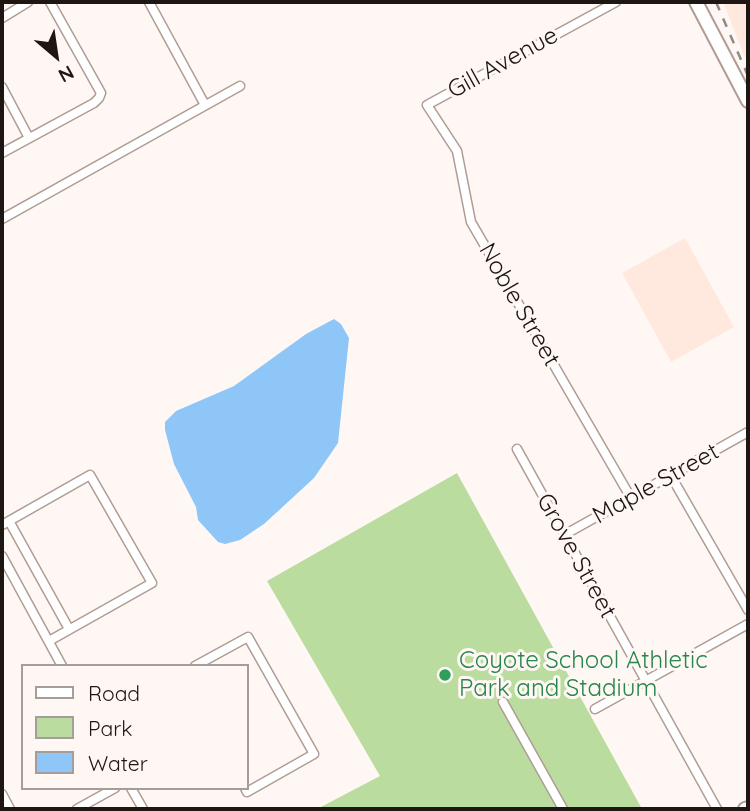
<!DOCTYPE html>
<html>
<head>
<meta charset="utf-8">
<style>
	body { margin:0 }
	#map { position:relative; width:750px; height:811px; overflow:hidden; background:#fff7f3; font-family:Quicksand,sans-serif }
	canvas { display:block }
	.frame { position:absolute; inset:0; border:4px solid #1d1613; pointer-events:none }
	.legend { position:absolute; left:21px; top:664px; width:228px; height:126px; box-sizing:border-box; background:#fff7f3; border:2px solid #a59d99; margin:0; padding:9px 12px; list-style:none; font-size:21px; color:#1d1613 }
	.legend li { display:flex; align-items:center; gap:14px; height:35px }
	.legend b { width:35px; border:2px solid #a59d99 }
	.north { position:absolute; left:21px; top:21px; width:70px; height:70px; -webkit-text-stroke:5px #fff7f3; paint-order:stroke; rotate:151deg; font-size:19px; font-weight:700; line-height:28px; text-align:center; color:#1d1613 }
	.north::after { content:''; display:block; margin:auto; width:24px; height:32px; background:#1d1613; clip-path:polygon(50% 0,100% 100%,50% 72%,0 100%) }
</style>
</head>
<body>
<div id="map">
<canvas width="750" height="811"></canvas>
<div class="frame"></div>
<ul class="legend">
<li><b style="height:9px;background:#fff"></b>Road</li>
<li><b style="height:19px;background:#bbdc9f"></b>Park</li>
<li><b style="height:19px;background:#8fc6f8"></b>Water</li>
</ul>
<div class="north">N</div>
</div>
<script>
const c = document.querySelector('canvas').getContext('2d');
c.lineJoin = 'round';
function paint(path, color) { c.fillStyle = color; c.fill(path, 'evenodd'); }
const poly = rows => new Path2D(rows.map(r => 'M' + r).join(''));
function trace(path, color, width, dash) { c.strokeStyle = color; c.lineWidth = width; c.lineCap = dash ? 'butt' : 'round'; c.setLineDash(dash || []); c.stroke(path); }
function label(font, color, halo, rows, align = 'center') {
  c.font = font + ' Quicksand,sans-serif'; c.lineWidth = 6; c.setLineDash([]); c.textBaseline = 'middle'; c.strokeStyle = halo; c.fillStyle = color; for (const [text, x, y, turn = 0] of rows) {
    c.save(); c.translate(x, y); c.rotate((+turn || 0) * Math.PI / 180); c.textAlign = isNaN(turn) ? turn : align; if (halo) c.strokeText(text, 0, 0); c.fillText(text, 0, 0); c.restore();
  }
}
paint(poly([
	[723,2,748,2,748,56,745,58],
	[685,238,734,327,671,362,622,273]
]), '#ffe9df');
paint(poly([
	[457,473,642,809,317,809,380,776,267,581]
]), '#bbdc9f');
paint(poly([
	[334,319,341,324,349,338,338,443,314,478,264,524,240,540,225,544,218,542,198,520,196,507,174,464,165,430,165,422,176,411,234,386,306,334]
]), '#8fc6f8');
const street = poly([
	[149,2,205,105],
	[616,2,427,105,457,151,471,222,631,498],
	[2,18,28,2],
	[2,87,29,138],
	[2,153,94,103,99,98,101,93,50,2],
	[2,219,240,86],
	[517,449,717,809],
	[671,476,748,610],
	[9,521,69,629],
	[2,525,90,475,152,583,49,641],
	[564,535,748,432],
	[2,556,62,666],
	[195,666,248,637,314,754,247,792,245,788],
	[503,702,563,809],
	[595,709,748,624],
	[131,788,143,809],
	[2,794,10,809],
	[77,809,115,788]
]);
const secondary = poly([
	[696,2,748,101],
	[745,809,748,808]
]);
trace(street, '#af9d95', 11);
trace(secondary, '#af9d95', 16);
trace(street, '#fff', 8);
trace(secondary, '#fff', 12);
trace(poly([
	[716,2,748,76]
]), '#918986', 2.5, [9, 9]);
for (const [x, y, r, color] of [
	[445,675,7,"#2e9e5b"]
]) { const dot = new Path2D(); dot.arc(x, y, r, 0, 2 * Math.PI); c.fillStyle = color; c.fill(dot); trace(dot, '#fff7f3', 2.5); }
label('24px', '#1d1613', '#fff7f3', [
	["Gill Avenue",503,63,-29],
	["Noble Street",519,305,60],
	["Maple Street",656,484,-29],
	["Grove Street",576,556,61]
]);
label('24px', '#27864d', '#fff7f3', [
	["Coyote School Athletic",459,661],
	["Park and Stadium",459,689]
], 'left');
</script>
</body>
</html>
